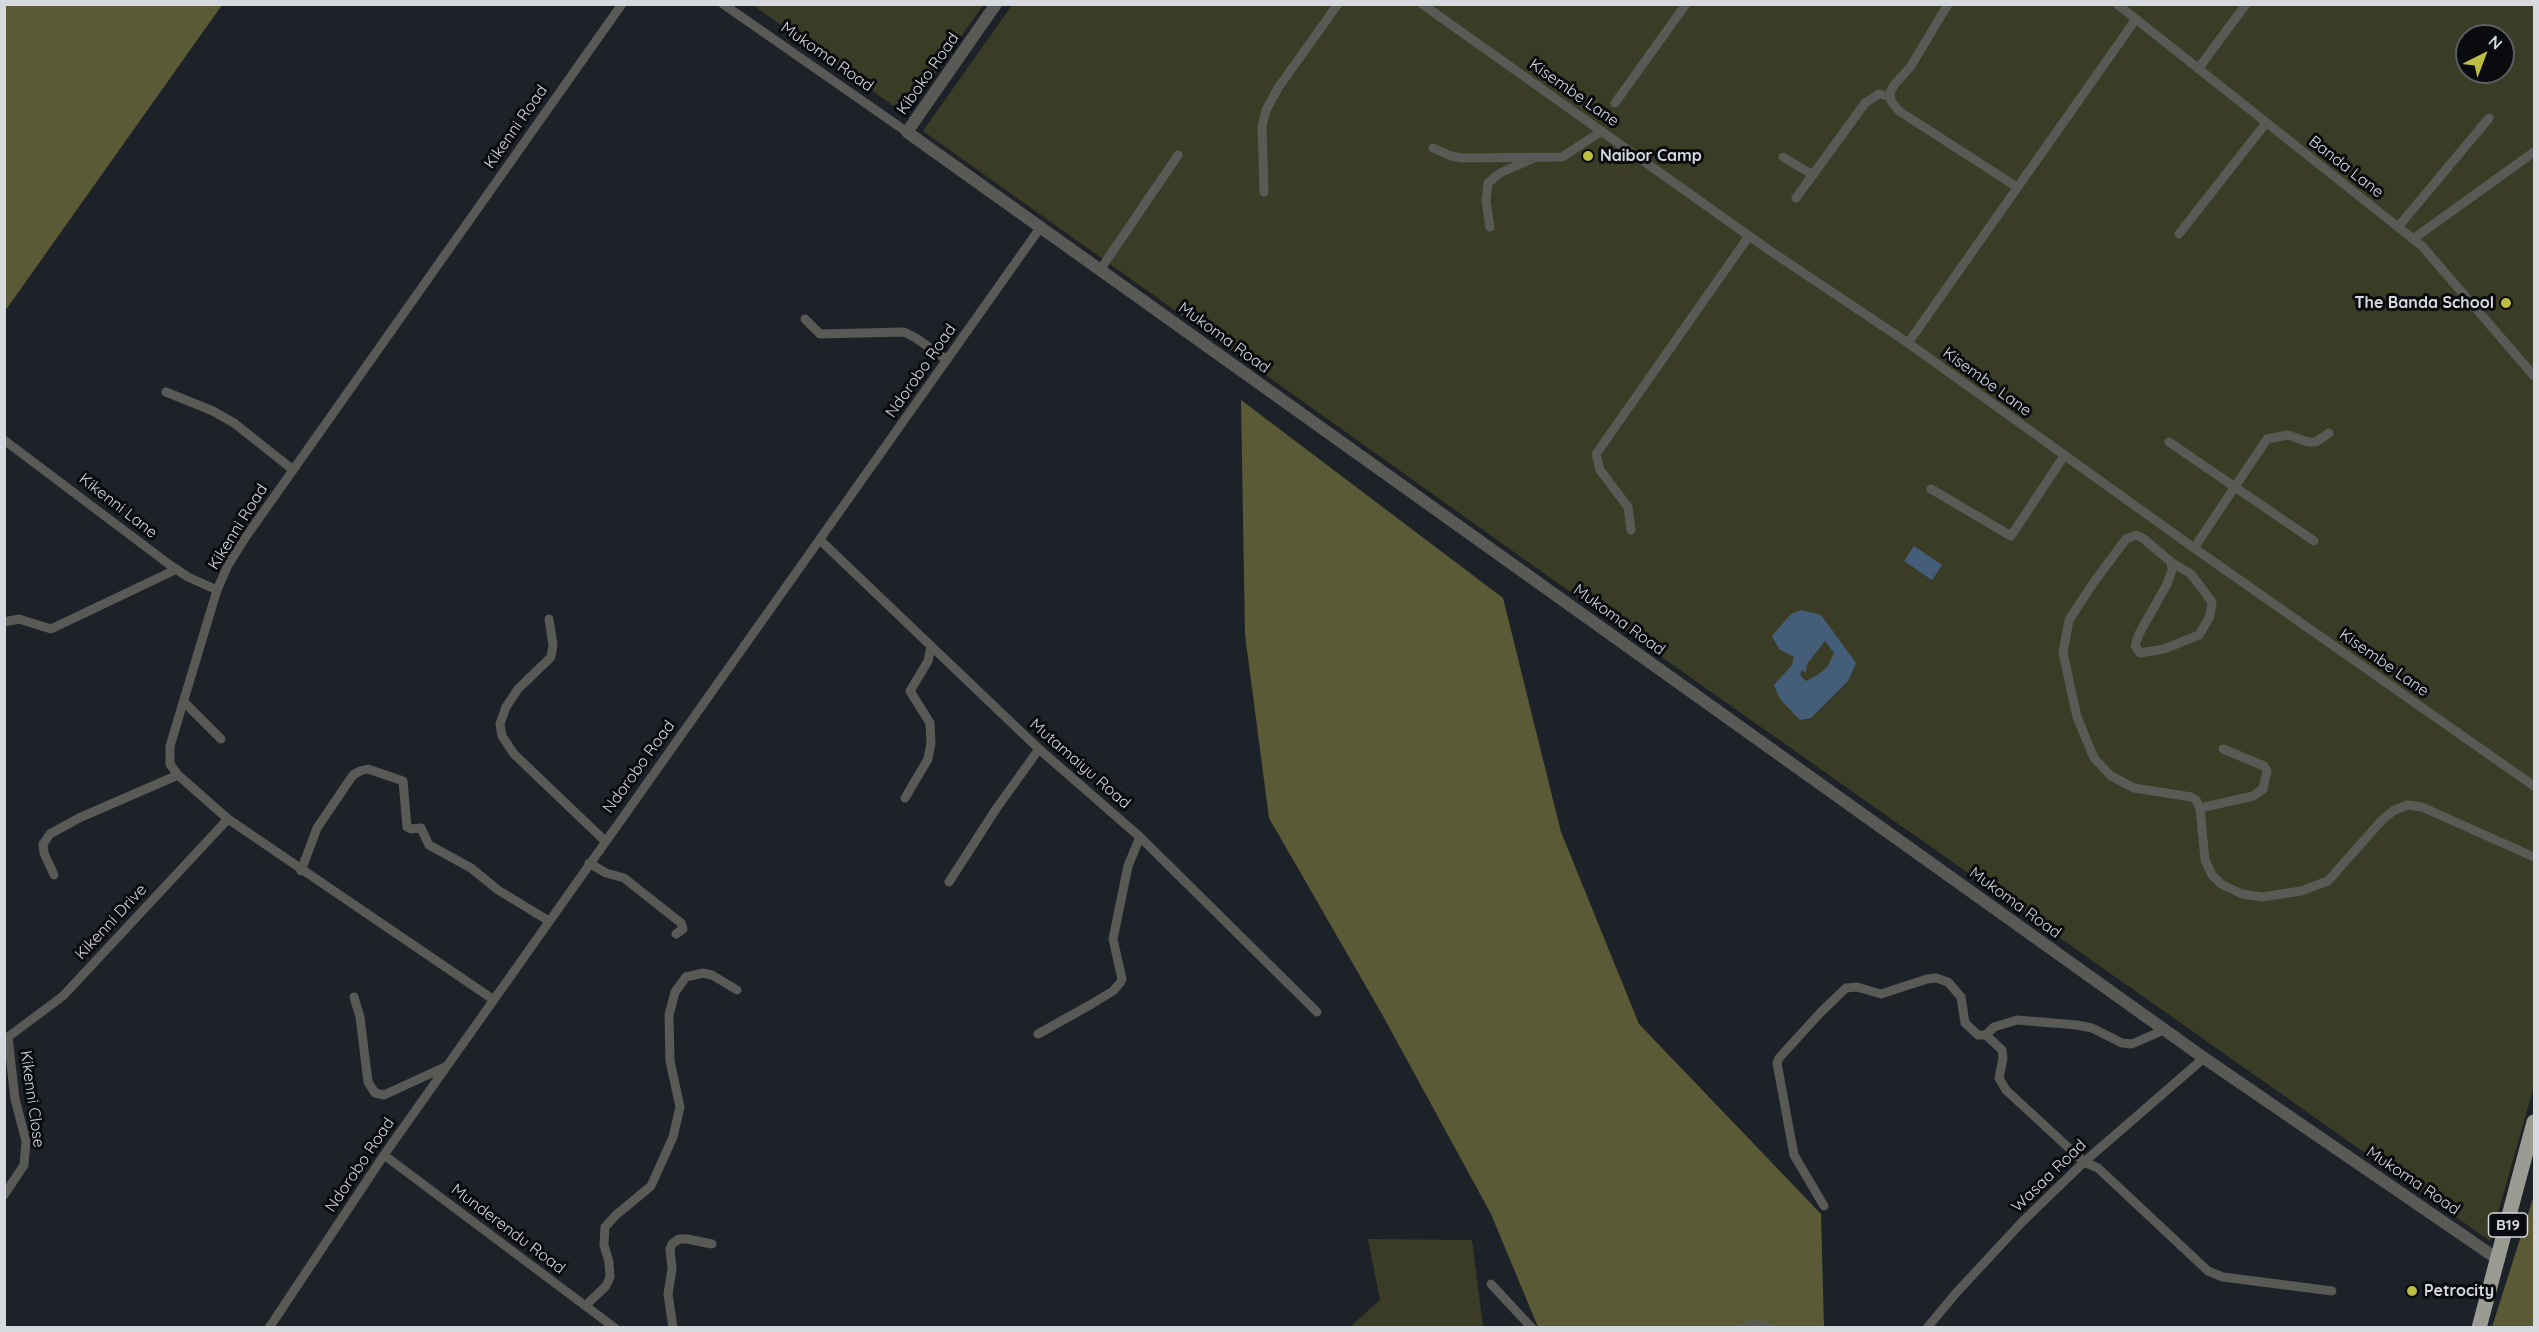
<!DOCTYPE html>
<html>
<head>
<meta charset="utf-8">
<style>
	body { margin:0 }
	#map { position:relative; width:2539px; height:1332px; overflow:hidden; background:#1d2228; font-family:Quicksand,sans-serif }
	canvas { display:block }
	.frame { position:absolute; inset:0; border:6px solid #d6dade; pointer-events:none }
	.north { position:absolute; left:2455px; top:24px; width:60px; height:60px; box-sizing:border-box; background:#090b0e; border:2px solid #5b5e61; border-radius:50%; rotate:42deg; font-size:16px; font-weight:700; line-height:24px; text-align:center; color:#d6dade }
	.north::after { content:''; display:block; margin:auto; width:21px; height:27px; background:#bebf42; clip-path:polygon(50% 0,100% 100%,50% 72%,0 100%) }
</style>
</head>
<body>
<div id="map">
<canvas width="2539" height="1332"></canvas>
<div class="frame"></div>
<div class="north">N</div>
</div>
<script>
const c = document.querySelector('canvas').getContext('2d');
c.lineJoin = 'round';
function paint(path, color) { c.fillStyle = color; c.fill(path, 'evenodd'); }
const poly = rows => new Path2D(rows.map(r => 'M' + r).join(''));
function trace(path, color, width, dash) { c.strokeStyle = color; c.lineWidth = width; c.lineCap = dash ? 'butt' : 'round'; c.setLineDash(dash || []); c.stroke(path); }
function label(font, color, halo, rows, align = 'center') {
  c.font = font + ' Quicksand,sans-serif'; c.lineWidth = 6; c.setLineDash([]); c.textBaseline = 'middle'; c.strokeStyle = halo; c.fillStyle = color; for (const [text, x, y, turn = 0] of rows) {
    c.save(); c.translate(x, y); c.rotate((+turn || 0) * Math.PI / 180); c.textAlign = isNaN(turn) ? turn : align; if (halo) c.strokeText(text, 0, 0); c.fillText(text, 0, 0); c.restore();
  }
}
paint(poly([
	[753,5,983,5,906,115],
	[1012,5,2534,5,2534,1086,2490,1241,1663,658,923,131],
	[2467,36,2503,36,2503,72,2467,72],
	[1368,1239,1472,1240,1483,1327,1350,1327,1380,1300]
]), '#3b3c26');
paint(poly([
	[5,4,222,5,5,311,4,5],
	[1241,400,1503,598,1561,832,1639,1024,1821,1214,1824,1327,1538,1327,1491,1214,1383,1016,1269,818,1245,635],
	[2534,1195,2534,1327,2492,1327]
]), '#5a5b36');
paint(poly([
	[1914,546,1942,565,1932,580,1904,561],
	[1802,610,1821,615,1856,663,1848,681,1811,718,1800,720,1780,699,1774,685,1792,665,1794,657,1779,649,1772,636,1791,614],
	[1825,641,1834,653,1828,666,1819,674,1806,681,1800,675,1802,670,1806,673,1807,664]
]), '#445e79');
trace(poly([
	[723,4,907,132],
	[1422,4,1769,250,1908,343,2194,548,2534,786],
	[1948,4,1911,66,1894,85,1890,93,1891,101,1899,111,2017,187],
	[2117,4,2422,246,2534,376],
	[2198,69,2246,4],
	[1615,103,1686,4],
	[1433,148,1451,156,1462,158,1562,157,1602,131],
	[1783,157,1813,175],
	[1264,192,1262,126,1266,110,1278,88,1338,4],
	[1796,198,1865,103,1879,94,1891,97],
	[1490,227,1486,201,1488,183,1500,173,1534,158],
	[2398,227,2489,118],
	[2179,234,2266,123],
	[2413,239,2534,152],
	[1100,270,1178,155],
	[805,319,820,334,904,332,916,338,947,360],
	[1908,343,2136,19],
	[166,392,213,411,234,423,292,469],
	[4,440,170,565,188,577,217,590],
	[2169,442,2314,541],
	[1931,489,2011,536,2064,456],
	[1631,530,1628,507,1600,470,1596,454,1749,236],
	[820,540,1039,749,1140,837,1317,1012],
	[2194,548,2267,439,2288,435,2308,442,2316,442,2329,433],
	[2171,562,2191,574,2212,602,2210,616,2199,635,2164,649,2140,653,2135,646,2139,634,2167,584,2172,570,2171,562,2144,539,2136,535,2126,539,2094,582,2069,620,2063,653,2077,717,2094,758,2111,776,2134,788,2191,797,2196,800,2200,808,2205,860,2212,875,2221,884,2242,894,2262,897,2301,891,2328,881,2382,820,2393,811,2407,805,2422,807,2534,857],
	[549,619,553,645,551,657,518,689,506,707,500,724,502,736,514,754,605,841],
	[4,622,19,619,51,629,177,569],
	[184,702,221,739],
	[905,798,928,759,931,743,930,723,910,691,928,661,931,647],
	[2200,808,2253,796,2263,789,2267,771,2264,766,2223,749],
	[589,863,606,873,624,878,681,923,683,929,676,934],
	[301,871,317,828,353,775,360,771,368,769,403,781,407,827,411,829,421,828,429,845,471,868,498,890,549,921],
	[54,875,44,853,43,844,50,834,79,818,178,775],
	[949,882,996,809,1039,749],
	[354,997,360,1017,368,1082,375,1093,384,1095,447,1066],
	[494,1000,228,819,178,775,170,764,170,746,217,590,228,565,245,538,622,4],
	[1038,1034,1090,1005,1113,991,1120,983,1122,979,1113,939,1128,866,1140,837],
	[1986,1035,2002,1050,2003,1058,1999,1078,2006,1090,2084,1162,2098,1168,2208,1271,2223,1277,2332,1291],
	[8,1037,63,996,228,819],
	[384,1155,615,1328],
	[4,1195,24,1165,26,1141,15,1099,8,1037],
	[1824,1206,1794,1155,1777,1063,1779,1058,1821,1012,1846,988,1857,987,1881,994,1927,979,1936,978,1948,982,1961,997,1965,1023,1978,1035,1986,1035,1994,1027,2017,1020,2077,1025,2092,1028,2122,1043,2132,1044,2164,1030],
	[1491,1284,1532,1328],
	[585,1306,606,1286,610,1277,609,1262,604,1245,605,1227,616,1215,651,1186,673,1137,680,1107,670,1061,669,1015,675,992,686,977,703,973,712,975,737,990],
	[269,1328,384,1155,1040,228],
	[673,1328,668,1294,672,1269,670,1249,672,1244,679,1239,687,1239,712,1244],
	[1743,1328,1753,1324,1770,1328],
	[1927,1328,1956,1293,2022,1222,2084,1162,2204,1058]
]), '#595955', 9);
trace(poly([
	[996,4,907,132,2204,1058,2499,1260]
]), '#595955', 12);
trace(poly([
	[2479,1328,2534,1122]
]), '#9a9b92', 15);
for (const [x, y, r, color] of [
	[1588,156,6,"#bebf42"],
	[2506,303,6,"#bebf42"],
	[2412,1291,6,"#bebf42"]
]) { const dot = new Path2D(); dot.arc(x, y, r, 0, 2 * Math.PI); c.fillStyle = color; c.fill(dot); trace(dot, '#090b0e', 2); }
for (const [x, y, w] of [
	[2508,1225,39]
]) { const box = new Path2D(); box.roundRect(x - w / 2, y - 12, w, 24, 4.5); c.fillStyle = '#090b0e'; c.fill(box); trace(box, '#d6dade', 1.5); }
label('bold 15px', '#d6dade', null, [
	["B19",2508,1225]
]);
label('16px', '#d6dade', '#090b0e', [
	["Mukoma Road",827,57,35],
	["Kiboko Road",928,74,-55],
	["Kisembe Lane",1574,93,35],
	["Kikenni Road",516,127,-55],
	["Banda Lane",2346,167,38],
	["Mukoma Road",1224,338,36],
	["Ndorobo Road",921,371,-55],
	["Kisembe Lane",1987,382,36],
	["Kikenni Lane",118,506,38],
	["Kikenni Road",238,527,-58],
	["Mukoma Road",1619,620,36],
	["Kisembe Lane",2384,663,35],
	["Mutamaiyu Road",1080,764,41],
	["Ndorobo Road",639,767,-54],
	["Mukoma Road",2015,903,36],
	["Kikenni Drive",111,922,-47],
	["Kikenni Close",32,1099,82],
	["Ndorobo Road",360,1165,-56],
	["Wasaa Road",2049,1176,-44],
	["Mukoma Road",2413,1181,34],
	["Munderendu Road",508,1229,37]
]);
label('bold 16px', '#d6dade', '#090b0e', [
	["Naibor Camp",1600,156],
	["The Banda School",2494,303,"right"],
	["Petrocity",2424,1291]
], 'left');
</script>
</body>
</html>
